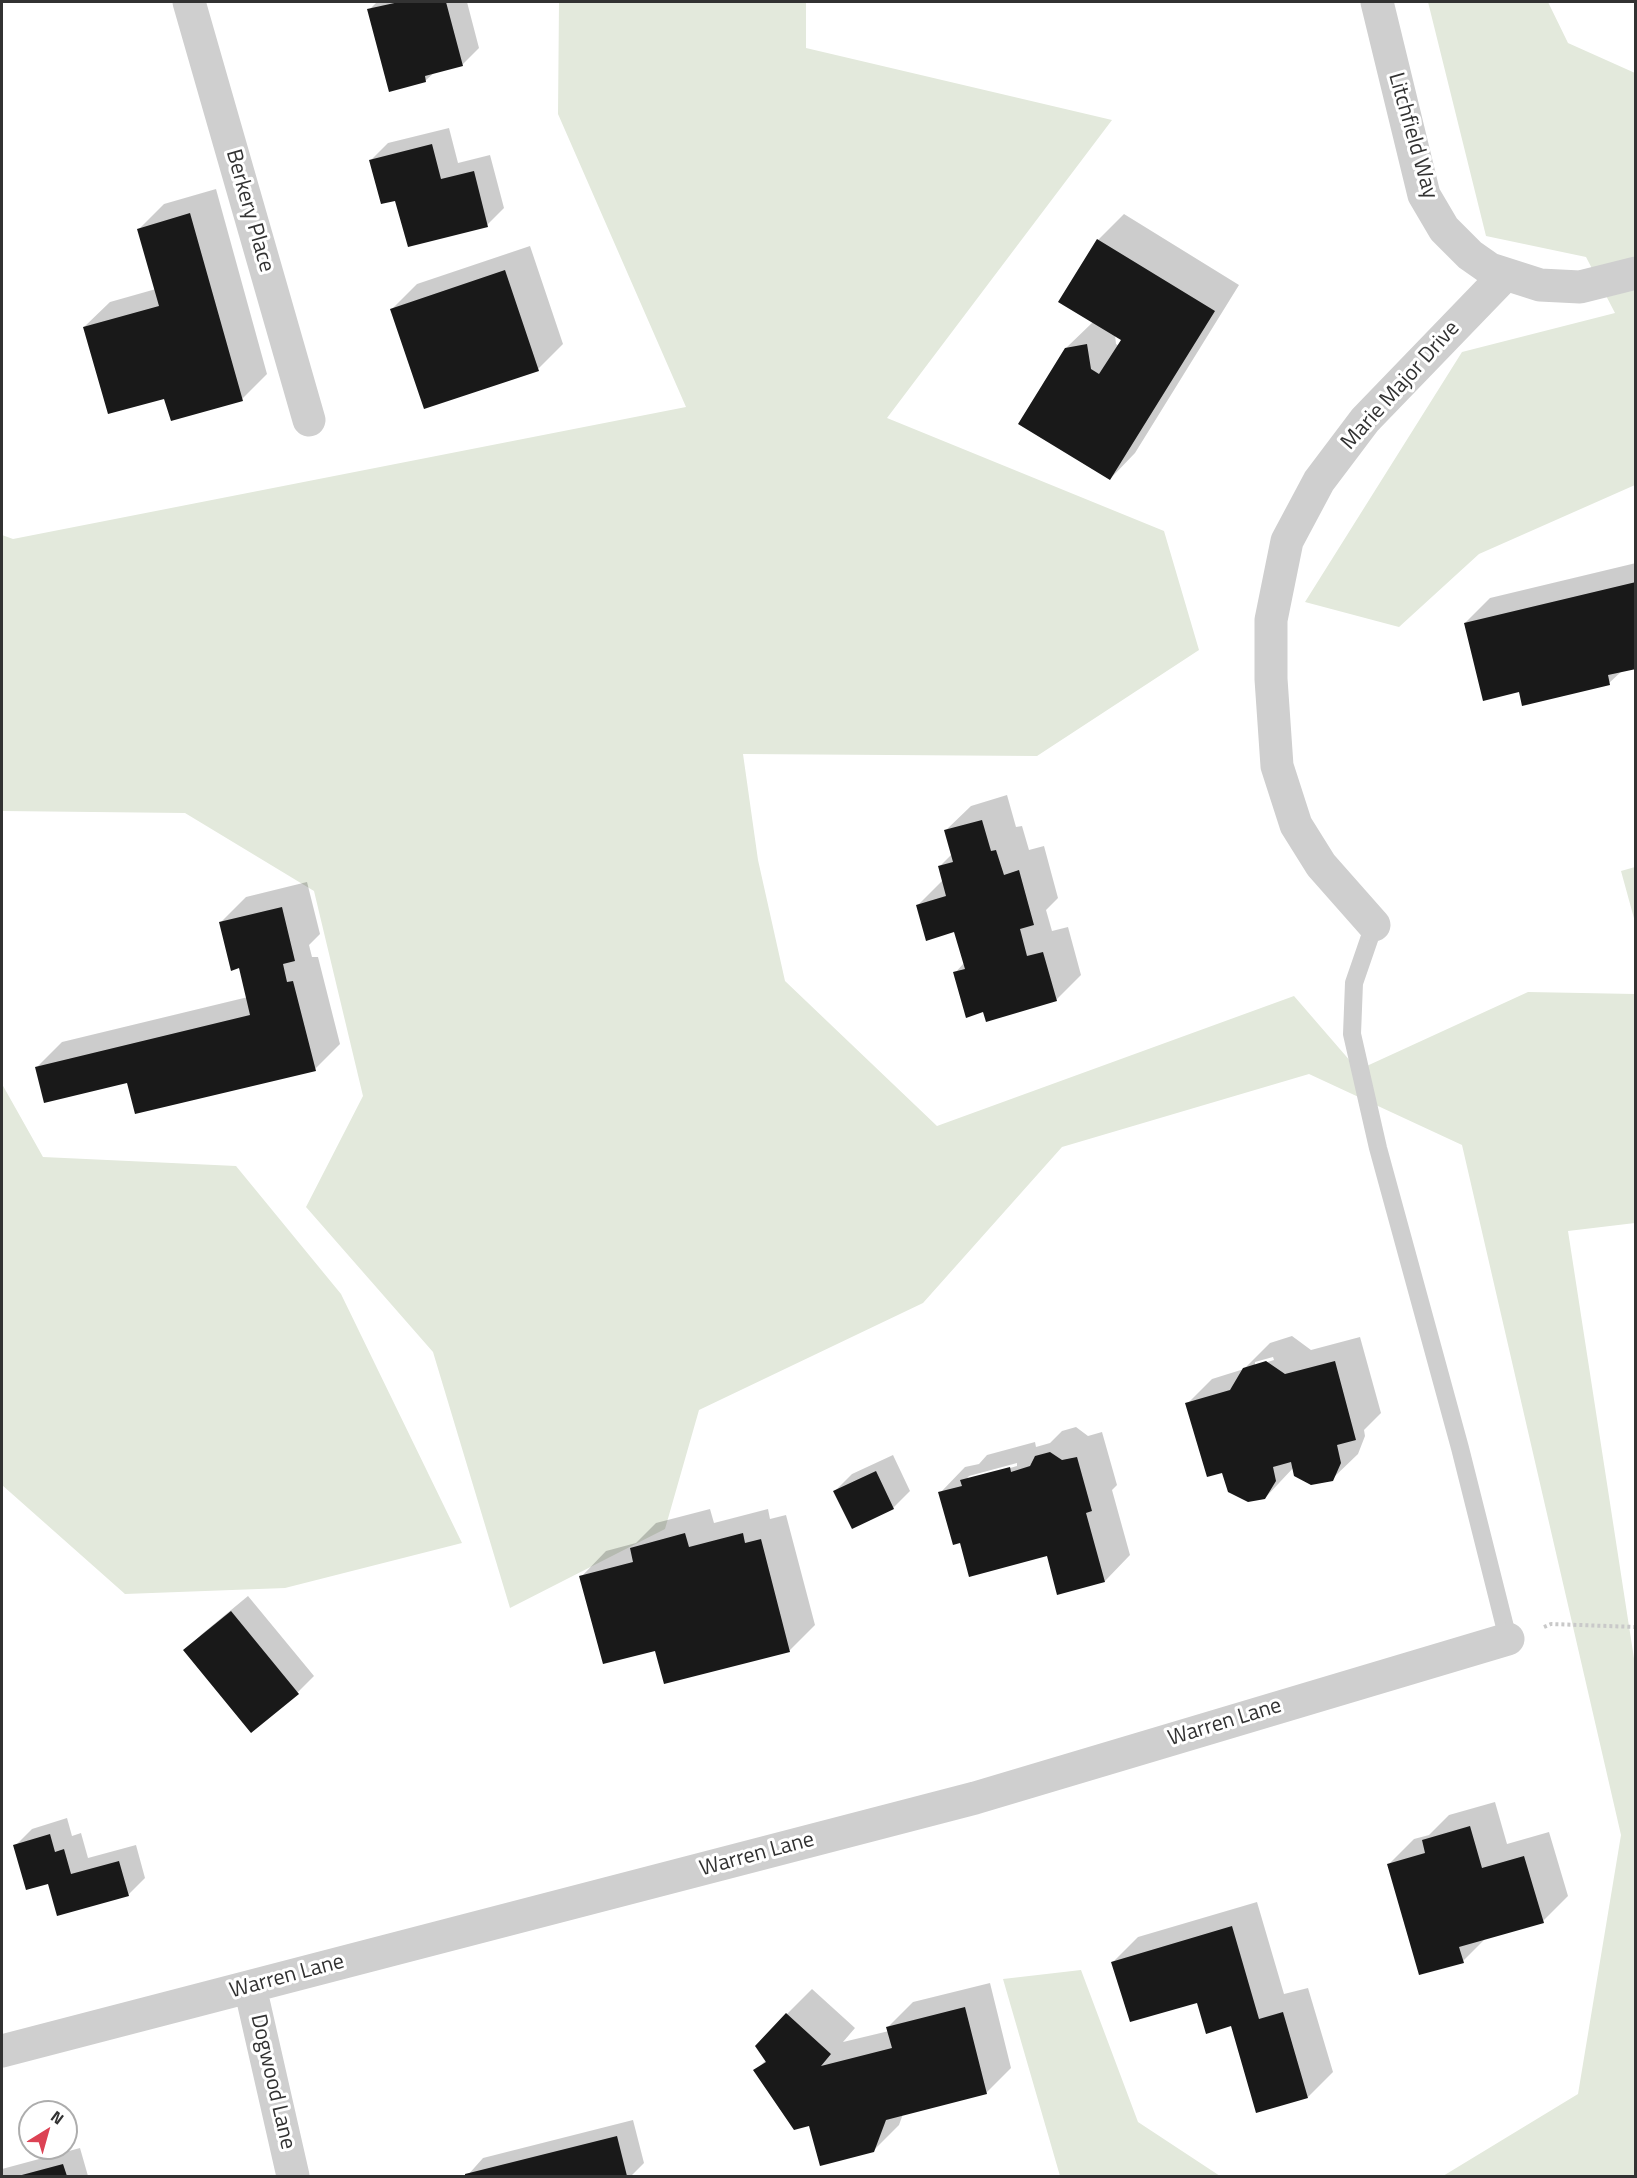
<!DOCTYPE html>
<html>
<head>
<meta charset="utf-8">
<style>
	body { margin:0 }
	#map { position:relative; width:1637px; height:2178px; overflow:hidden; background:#fff; font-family:"Titillium Web",sans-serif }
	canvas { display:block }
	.frame { position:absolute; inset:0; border:3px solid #323232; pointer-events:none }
	.north { position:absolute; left:18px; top:2100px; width:60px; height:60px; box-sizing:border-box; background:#fff; border:2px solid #adadad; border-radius:50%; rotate:37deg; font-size:16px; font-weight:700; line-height:24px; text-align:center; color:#323232 }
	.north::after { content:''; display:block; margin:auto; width:21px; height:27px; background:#dc4254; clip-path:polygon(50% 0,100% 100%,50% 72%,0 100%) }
</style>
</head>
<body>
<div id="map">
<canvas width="1637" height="2178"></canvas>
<div class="frame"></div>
<div class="north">N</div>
</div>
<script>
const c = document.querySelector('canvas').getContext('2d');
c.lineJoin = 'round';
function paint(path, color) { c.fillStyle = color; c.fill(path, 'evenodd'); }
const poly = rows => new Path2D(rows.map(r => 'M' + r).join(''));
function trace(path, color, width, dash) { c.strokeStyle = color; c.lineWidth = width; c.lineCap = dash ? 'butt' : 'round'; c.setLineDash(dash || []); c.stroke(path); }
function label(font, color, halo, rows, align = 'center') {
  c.font = font + ' "Titillium Web",sans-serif'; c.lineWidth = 6; c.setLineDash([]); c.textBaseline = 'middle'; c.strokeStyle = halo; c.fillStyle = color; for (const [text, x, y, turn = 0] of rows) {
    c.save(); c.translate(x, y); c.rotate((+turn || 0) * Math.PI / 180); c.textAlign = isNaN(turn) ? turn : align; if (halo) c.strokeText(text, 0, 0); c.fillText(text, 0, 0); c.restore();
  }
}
paint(poly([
	[559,2,806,2,806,48,1112,120,887,418,1164,531,1199,650,1037,756,743,754,758,860,785,981,937,1126,1294,996,1358,1070,1528,992,1635,994,1635,1223,1568,1231,1635,1665,1635,2176,1443,2176,1578,2094,1621,1835,1462,1145,1309,1074,1062,1147,923,1303,699,1410,665,1529,510,1608,433,1352,306,1207,363,1096,314,891,185,813,2,811,2,535,13,539,686,407,558,114],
	[1428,2,1548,2,1568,43,1635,73,1635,485,1479,554,1399,627,1305,602,1462,352,1615,313,1586,257,1486,236],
	[1635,867,1636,867,1635,922,1621,871],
	[2,1084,43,1157,236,1166,341,1294,462,1543,285,1588,125,1594,2,1485],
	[1081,1970,1138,2122,1220,2176,1060,2176,1003,1979]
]), '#e3e9dc');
paint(poly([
	[377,2,467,2,479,48,462,65,435,72,425,81,369,10],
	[449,128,458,163,490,155,504,208,487,225,396,199,371,160,388,143],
	[216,189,267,374,242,399,165,397,84,327,110,302,156,289,139,229,164,204],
	[1124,214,1239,285,1135,453,1110,479,1066,348,1093,322,1060,301,1098,240],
	[1115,335,1123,340,1119,346,1116,344],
	[530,246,563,344,538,369,392,309,417,284],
	[1636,563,1636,667,1622,671,1609,683,1520,691,1465,623,1490,598],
	[1007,795,1016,827,1022,826,1029,850,1044,846,1058,898,1046,910,1052,931,1068,927,1081,975,1056,1000,984,1010,955,973,964,963,955,931,917,906,943,880,939,867,952,854,945,831,971,806],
	[307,882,320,934,309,945,312,957,318,957,340,1044,315,1069,128,1082,37,1067,62,1042,248,997,240,966,221,922,246,897],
	[1292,1336,1311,1350,1360,1337,1381,1413,1364,1430,1365,1436,1358,1454,1332,1479,1294,1467,1265,1498,1223,1471,1187,1404,1212,1379,1244,1369,1270,1343],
	[1273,1357,1274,1360,1255,1366,1255,1362],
	[1076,1427,1088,1436,1102,1432,1117,1485,1112,1490,1130,1555,1105,1581,1048,1554,961,1541,940,1493,965,1467,979,1464,987,1455,1035,1442,1036,1447,1050,1443,1062,1431],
	[1017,1463,1017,1466,965,1481,969,1476],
	[893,1455,910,1491,893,1508,835,1491,852,1474],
	[710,1509,714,1523,768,1509,770,1519,786,1515,815,1625,790,1650,665,1683,656,1649,581,1577,606,1551,636,1543,656,1523],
	[248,1596,314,1676,298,1692,185,1651,202,1634],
	[1495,1802,1507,1844,1549,1832,1568,1896,1543,1921,1487,1937,1463,1961,1389,1864,1414,1839,1429,1835,1449,1815],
	[67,1818,72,1836,81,1833,88,1858,136,1845,145,1878,128,1895,49,1882,15,1846,32,1829],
	[1257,1902,1284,1994,1308,1988,1333,2072,1308,2097,1232,2025,1198,2001,1113,1962,1138,1937],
	[990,1983,1011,2068,986,2093,903,2114,899,2125,873,2151,810,2124,755,2071,766,2060,787,2014,812,1989,855,2028,843,2042,889,2031,888,2027,913,2002],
	[633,2120,644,2163,631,2176,467,2176,483,2158],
	[80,2148,88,2176,2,2176,2,2169]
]), '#0003');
paint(poly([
	[399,2,446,2,463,66,425,76,426,82,389,92,367,9],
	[432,144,441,179,474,171,488,227,408,247,395,201,381,204,369,160],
	[190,213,243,401,171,421,164,399,108,414,83,327,159,306,137,229],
	[1097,239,1215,311,1110,480,1018,424,1065,348,1087,344,1091,369,1099,374,1121,340,1058,302],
	[505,270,539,371,424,409,390,309],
	[1636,582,1636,669,1608,675,1610,685,1522,706,1519,692,1483,701,1464,623],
	[982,820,991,851,996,850,1004,875,1019,870,1034,925,1020,929,1027,956,1043,952,1057,1001,986,1022,983,1012,966,1018,953,972,965,969,954,932,926,941,916,905,946,896,938,866,953,862,944,830],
	[282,907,295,961,283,964,287,982,293,981,316,1071,135,1114,127,1083,44,1103,35,1067,250,1015,239,968,231,971,219,922],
	[1266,1361,1285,1374,1335,1361,1356,1440,1337,1445,1341,1463,1333,1481,1311,1485,1294,1476,1291,1462,1273,1467,1276,1481,1265,1499,1248,1502,1228,1492,1222,1473,1207,1477,1185,1403,1230,1390,1243,1368],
	[1050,1452,1062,1460,1077,1457,1092,1511,1086,1513,1105,1582,1057,1595,1047,1556,969,1577,960,1543,953,1545,938,1492,962,1486,960,1480,1010,1467,1011,1472,1030,1466,1035,1456],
	[876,1471,894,1509,852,1529,833,1491],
	[685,1533,689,1547,743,1533,745,1543,761,1539,790,1652,664,1684,655,1651,603,1664,579,1576,633,1562,630,1548],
	[231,1611,299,1694,251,1733,183,1650],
	[1470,1826,1482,1868,1524,1856,1544,1923,1459,1947,1464,1963,1419,1975,1387,1864,1425,1853,1422,1840],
	[50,1834,55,1852,64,1849,71,1874,119,1861,129,1896,57,1916,48,1884,26,1890,13,1845],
	[1232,1926,1259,2019,1283,2012,1308,2098,1256,2113,1231,2026,1206,2034,1197,2003,1130,2022,1111,1962],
	[965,2007,987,2094,886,2120,874,2152,820,2166,809,2126,794,2130,753,2070,766,2062,755,2046,786,2013,831,2054,821,2066,892,2048,886,2027],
	[617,2136,627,2176,465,2176,465,2174],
	[63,2164,67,2176,18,2176]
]), '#191919');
trace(poly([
	[1544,1627,1551,1624,1636,1627]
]), '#c9c9c9', 4, [3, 3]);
trace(poly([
	[1374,925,1354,983,1352,1034,1378,1148,1460,1448,1508,1639]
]), '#cfcfcf', 18);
trace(poly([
	[189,2,309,420],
	[1377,2,1424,195,1444,229,1470,255,1490,269,1540,285,1580,287,1636,273],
	[1374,925,1321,865,1296,825,1277,766,1271,679,1271,620,1287,541,1319,481,1365,420,1505,275],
	[250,1987,293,2176],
	[2,2051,975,1798,1508,1639]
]), '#cfcfcf', 33);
label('22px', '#323232', '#fff', [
	["Litchfield Way",1412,136,74],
	["Berkery Place",249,211,74],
	["Marie Major Drive",1401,386,-48],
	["Warren Lane",1225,1723,-17],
	["Warren Lane",757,1855,-15],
	["Warren Lane",287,1977,-15],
	["Dogwood Lane",272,2082,77]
]);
</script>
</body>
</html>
